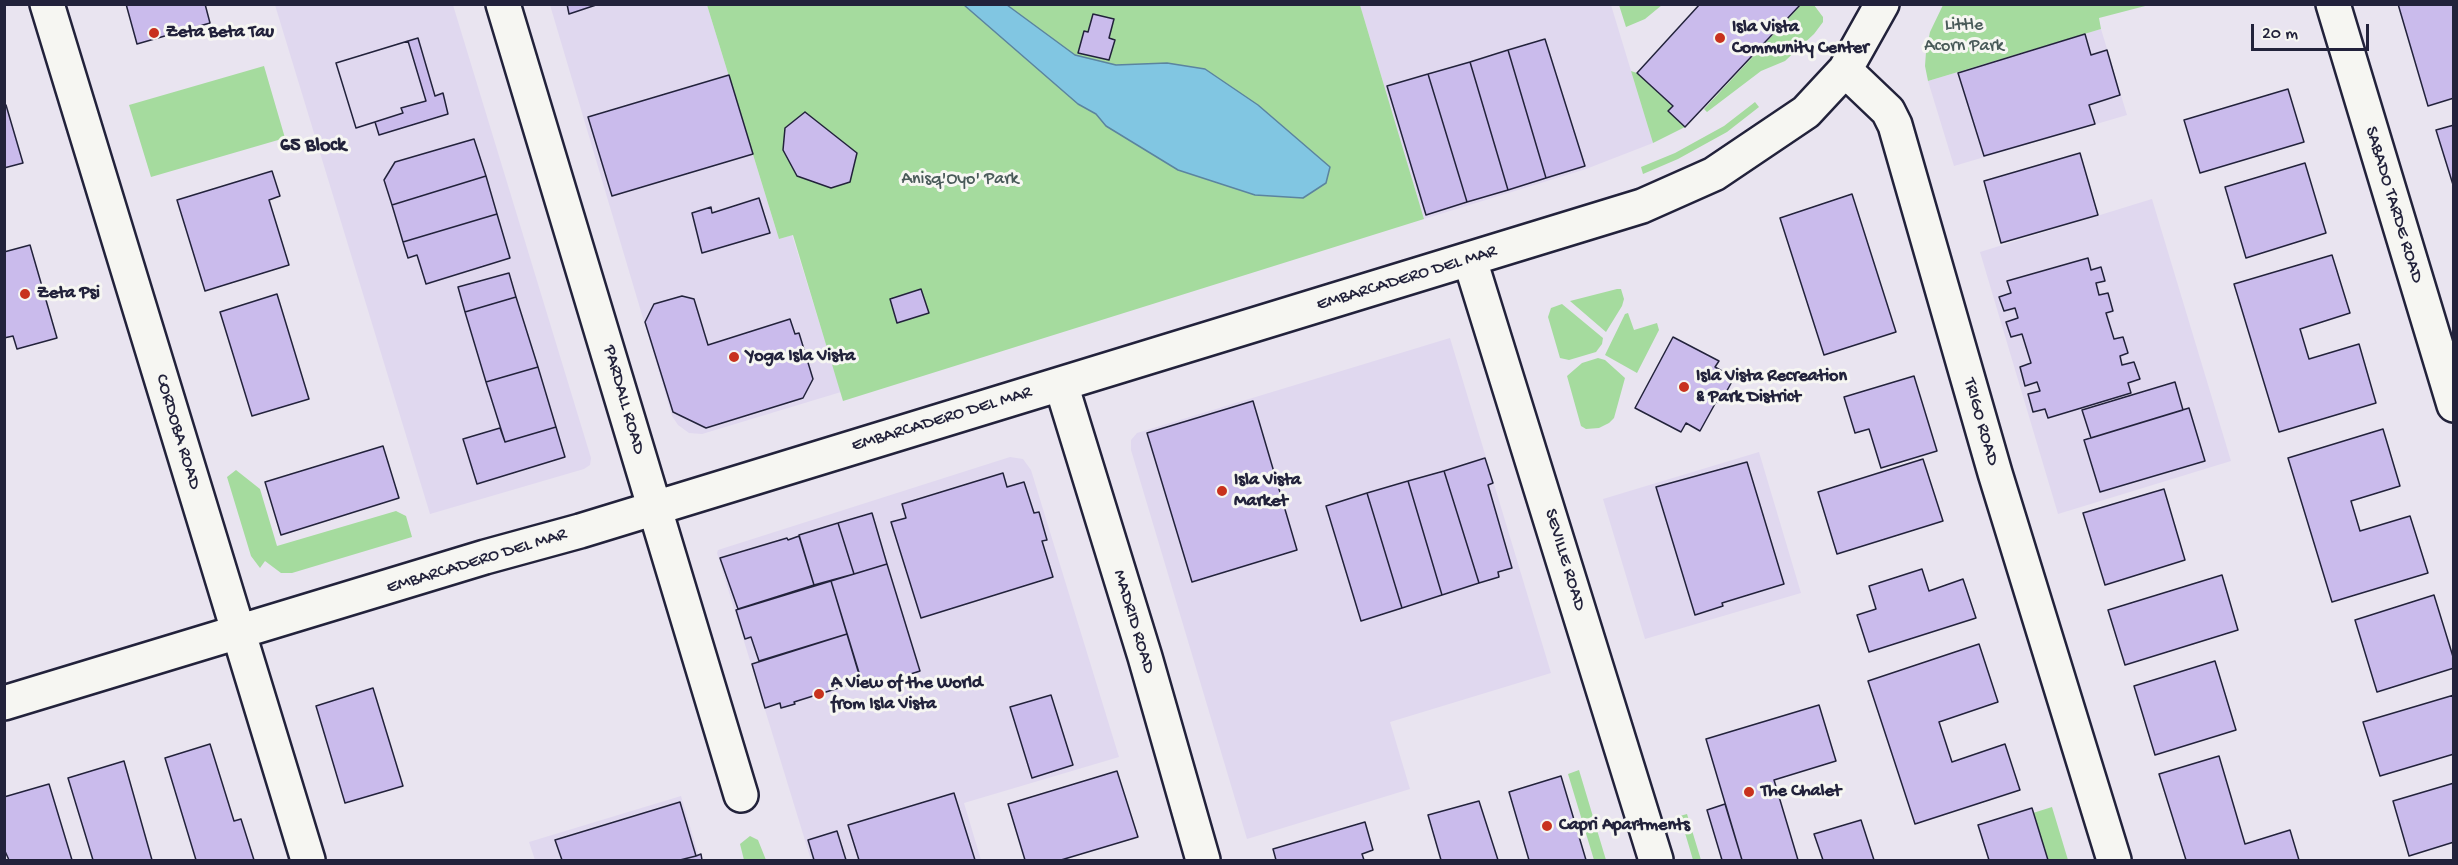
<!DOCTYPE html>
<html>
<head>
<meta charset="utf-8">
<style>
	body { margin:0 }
	#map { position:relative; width:2458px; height:865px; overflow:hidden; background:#e9e4f0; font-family:"Gochi Hand",sans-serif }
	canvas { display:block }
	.frame { position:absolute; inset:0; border:6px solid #22223b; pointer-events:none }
	.scale { position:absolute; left:2251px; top:24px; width:118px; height:27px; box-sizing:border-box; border:3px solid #22223b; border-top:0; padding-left:8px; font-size:18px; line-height:21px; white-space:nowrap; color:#22223b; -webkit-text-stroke:4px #f6f6f2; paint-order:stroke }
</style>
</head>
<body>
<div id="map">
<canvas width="2458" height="865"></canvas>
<div class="frame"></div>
<div class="scale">20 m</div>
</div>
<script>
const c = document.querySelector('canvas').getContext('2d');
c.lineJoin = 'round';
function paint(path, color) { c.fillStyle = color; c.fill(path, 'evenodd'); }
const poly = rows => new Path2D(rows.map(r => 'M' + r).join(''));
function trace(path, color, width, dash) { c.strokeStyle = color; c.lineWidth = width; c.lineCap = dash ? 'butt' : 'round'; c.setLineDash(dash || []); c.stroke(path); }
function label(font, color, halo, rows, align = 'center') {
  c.font = font + ' "Gochi Hand",sans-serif'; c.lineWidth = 6; c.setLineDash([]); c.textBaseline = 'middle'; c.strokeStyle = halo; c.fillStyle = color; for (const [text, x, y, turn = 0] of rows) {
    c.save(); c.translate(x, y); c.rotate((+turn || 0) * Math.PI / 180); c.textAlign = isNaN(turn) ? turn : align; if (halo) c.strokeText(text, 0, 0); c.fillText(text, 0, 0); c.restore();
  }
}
paint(poly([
	[275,5,453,5,591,458,590,465,584,469,430,514],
	[550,5,707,5,779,239,792,235,841,392,702,434,689,433,678,425,672,416],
	[1360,5,1611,5,1653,143,1586,169,1424,219],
	[2101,29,2127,115,1954,166,1928,81],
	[2152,199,2231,461,2058,514,1980,252],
	[1450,338,1551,673,1390,722,1410,789,1247,839,1131,450,1131,440,1137,433],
	[1759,452,1801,593,1645,639,1603,499],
	[1010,457,1023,459,1031,470,1119,757,964,803,981,860,811,860,717,553,718,550],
	[681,796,700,860,535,860,529,842]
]), '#e0d8ef');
paint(poly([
	[707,5,1360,5,1424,219,843,401,793,235,779,239],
	[1619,5,1619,4,1662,5,1645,19,1626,27],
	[1801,5,1814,5,1823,17,1823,22,1814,34,1785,61,1761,71,1707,112,1704,109],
	[1943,5,1943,4,2149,5,2099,18,2101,29,1928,81,1925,66,1926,52,1930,32],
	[264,66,285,138,151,177,129,105],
	[1631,71,1637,73,1673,106,1668,111,1685,127,1653,143],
	[1755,102,1759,107,1727,132,1678,159,1643,174,1641,167,1675,153,1724,126],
	[1617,289,1621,289,1624,299,1622,306,1606,332,1570,301],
	[1562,304,1603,338,1602,344,1596,352,1569,360,1560,358,1548,317,1551,308],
	[1628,313,1634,330,1657,323,1659,330,1637,373,1605,355,1625,314],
	[1598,358,1605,360,1625,378,1614,418,1609,423,1599,428,1586,429,1581,426,1567,376,1582,363],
	[236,470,260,489,277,546,396,511,406,516,412,537,292,573,281,573,265,561,260,568,251,556,227,477],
	[1579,770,1606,860,1594,860,1568,774],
	[2052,807,2068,860,2048,860,2033,813],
	[1687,814,1701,860,1693,860,1680,816],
	[750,836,758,840,766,860,744,860,740,844]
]), '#a5db9e');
const water = poly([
	[964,5,1007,5,1075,55,1116,65,1167,63,1205,69,1258,105,1330,167,1326,183,1303,198,1255,195,1178,170,1106,126,1096,114,1078,104,964,5]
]);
paint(water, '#81c6e2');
trace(water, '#5b849f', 1.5);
const building = poly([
	[126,4,205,4,210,23,137,44,126,4],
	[567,4,599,4,569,14,567,4],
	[1700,4,1801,4,1685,127,1668,111,1673,106,1637,73,1700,4],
	[2398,4,2454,4,2454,98,2428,106,2398,4],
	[1093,14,1114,19,1109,38,1115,40,1109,60,1078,53,1084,31,1088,32,1093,14],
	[2085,34,2091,55,2107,50,2120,95,2089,105,2095,124,1984,156,1958,73,2085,34],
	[418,38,435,96,443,93,448,114,379,135,375,122,356,128,336,63,418,38],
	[1545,39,1585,166,1546,178,1508,50,1545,39],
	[408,41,426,101,401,108,403,113,356,128,336,63,408,41],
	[1508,50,1546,178,1508,190,1470,62,1508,50],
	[1470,62,1508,190,1467,202,1428,74,1470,62],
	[1428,74,1467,202,1426,215,1387,86,1428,74],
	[729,75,753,154,612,196,588,117,729,75],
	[2288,89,2304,142,2200,173,2184,120,2288,89],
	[6,105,23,163,4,168,4,106,6,105],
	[805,112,857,153,850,182,831,188,797,176,783,150,785,128,805,112],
	[2454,125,2454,188,2436,130,2454,125],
	[474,139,486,176,392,205,384,180,395,162,474,139],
	[2080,153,2098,215,2001,243,1984,181,2080,153],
	[2305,163,2326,233,2246,258,2225,187,2305,163],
	[272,171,280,196,269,200,289,265,205,291,177,200,272,171],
	[486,176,497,214,403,242,392,205,486,176],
	[1852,194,1896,332,1824,355,1780,218,1852,194],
	[759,198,770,233,702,253,692,213,711,207,712,213,759,198],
	[497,214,510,258,426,284,417,255,408,258,403,242,497,214],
	[30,245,57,338,17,349,13,336,4,338,4,252,30,245],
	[2332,255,2350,313,2300,329,2309,359,2359,344,2376,403,2279,432,2234,284,2332,255],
	[2088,258,2091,270,2101,267,2105,281,2096,283,2099,295,2108,293,2113,311,2106,313,2114,339,2123,337,2128,353,2120,356,2122,365,2134,362,2140,379,2128,383,2131,393,2048,418,2045,409,2033,412,2028,394,2040,391,2037,382,2025,386,2020,367,2031,363,2022,334,2011,337,2006,322,2018,318,2015,308,2004,311,1999,297,2011,293,2007,281,2088,258],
	[509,273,516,297,465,312,458,287,509,273],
	[921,289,929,313,897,323,890,299,921,289],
	[277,294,309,399,252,416,220,312,277,294],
	[682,296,694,299,708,345,790,319,795,334,799,333,813,379,803,398,706,428,673,412,645,322,654,304,682,296],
	[516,297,538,367,486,382,465,312,516,297],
	[1673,337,1719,361,1715,367,1734,378,1720,403,1716,402,1700,431,1686,423,1681,432,1635,408,1673,337],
	[538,367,556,427,505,442,486,382,538,367],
	[1914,376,1937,451,1881,468,1869,429,1855,433,1844,397,1914,376],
	[2175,382,2183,410,2091,438,2082,410,2175,382],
	[1253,401,1297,550,1192,582,1147,433,1253,401],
	[2189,408,2205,461,2100,492,2084,440,2189,408],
	[556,427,565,457,477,484,463,439,500,428,505,442,556,427],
	[2383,429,2400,486,2351,501,2360,531,2410,516,2428,573,2332,602,2288,458,2383,429],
	[383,446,399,498,281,535,265,482,383,446],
	[1485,458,1493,483,1488,485,1512,568,1498,572,1499,577,1479,583,1444,471,1485,458],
	[1923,459,1943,521,1837,554,1818,492,1923,459],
	[1747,462,1784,584,1722,603,1723,606,1695,615,1656,487,1747,462],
	[1444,471,1479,583,1442,595,1408,481,1444,471],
	[1003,473,1007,487,1024,482,1034,513,1039,512,1047,540,1042,541,1053,577,921,618,891,522,906,518,902,504,1003,473],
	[1408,481,1442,595,1402,608,1367,493,1408,481],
	[2164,489,2185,560,2105,585,2083,513,2164,489],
	[1367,493,1402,608,1361,621,1326,506,1367,493],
	[872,513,887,564,854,574,838,523,872,513],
	[838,523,854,574,814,585,799,535,838,523],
	[799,536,814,585,738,609,720,558,787,538,788,540,799,536],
	[887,564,920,671,864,689,831,581,887,564],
	[1922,569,1929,591,1963,579,1976,618,1869,652,1857,615,1876,609,1869,586,1922,569],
	[2222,575,2238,630,2125,665,2108,610,2222,575],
	[831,581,847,634,759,661,751,637,745,639,736,610,831,581],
	[2434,595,2454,660,2454,668,2377,692,2355,620,2434,595],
	[847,634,861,681,794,702,795,704,781,708,780,703,765,708,752,664,847,634],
	[1979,644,1998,702,1939,722,1952,762,2005,744,2020,790,1915,824,1868,681,1979,644],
	[2215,661,2236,730,2155,755,2134,686,2215,661],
	[373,688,403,786,345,803,316,706,373,688],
	[1051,695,1073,765,1032,778,1010,707,1051,695],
	[2454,695,2454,754,2380,776,2363,722,2454,695],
	[1819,705,1836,761,1774,780,1798,860,1742,860,1706,739,1819,705],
	[210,744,234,821,241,819,254,860,196,860,165,758,210,744],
	[2219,756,2245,844,2290,830,2299,860,2186,860,2159,774,2219,756],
	[124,761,152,860,93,860,68,778,124,761],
	[1117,771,1138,837,1061,860,1025,860,1008,804,1117,771],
	[1561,776,1586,860,1529,860,1509,792,1561,776],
	[2454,783,2454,842,2409,856,2393,801,2454,783],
	[49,784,72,860,9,860,4,849,4,797,49,784],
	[954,793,975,860,859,860,848,825,954,793],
	[1479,801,1498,860,1441,860,1428,815,1479,801],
	[680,802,696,856,680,860,562,860,555,840,680,802],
	[1725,804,1742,860,1722,860,1707,810,1725,804],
	[2032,808,2048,860,1989,860,1978,825,2032,808],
	[1861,820,1874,860,1823,860,1814,834,1861,820],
	[1365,822,1373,850,1362,854,1364,860,1276,860,1273,849,1365,822],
	[837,831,846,860,814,860,808,840,837,831],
	[701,854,702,860,680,860,696,856,701,854]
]);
paint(building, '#cabbec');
trace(building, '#22223b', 1.5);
const minor = poly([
	[47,4,308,860],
	[503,4,741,795],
	[2333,4,2454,405],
	[1845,70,1888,111,1895,125,1995,473,2114,860],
	[1470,260,1656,860],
	[1061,384,1145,657,1203,860],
	[4,703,485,557,580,531,1642,206,1714,174,1806,112,1845,70,1882,4]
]);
trace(minor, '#22223b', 38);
trace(minor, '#f6f6f2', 33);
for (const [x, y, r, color] of [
	[154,33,6,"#c8321e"],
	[1720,38,6,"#c8321e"],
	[25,294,6,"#c8321e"],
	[734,357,6,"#c8321e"],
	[1684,387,6,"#c8321e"],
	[1222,491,6,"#c8321e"],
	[819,694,6,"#c8321e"],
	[1749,792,6,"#c8321e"],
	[1547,826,6,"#c8321e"]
]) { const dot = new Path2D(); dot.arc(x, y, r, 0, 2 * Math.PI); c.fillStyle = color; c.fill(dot); trace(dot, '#f6f6f2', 2); }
label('18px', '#495a59', '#f6f6f2', [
	["Little",1964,26],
	["Acorn Park",1964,47],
	["Anisq'Oyo' Park",960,180]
]);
label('bold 18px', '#22223b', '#f6f6f2', [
	["Isla Vista",1732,28],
	["Community Center",1732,49],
	["Zeta Beta Tau",166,33],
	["Zeta Psi",37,294],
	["Yoga Isla Vista",746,357],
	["Isla Vista Recreation",1696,377],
	["& Park District",1696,398],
	["Isla Vista",1234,481],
	["Market",1234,502],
	["A View of the World",831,684],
	["from Isla Vista",831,705],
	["The Chalet",1761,792],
	["Capri Apartments",1559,826]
], 'left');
label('18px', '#22223b', '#f6f6f2', [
	["SABADO TARDE ROAD",2393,205,73],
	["EMBARCADERO DEL MAR",1407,279,-17],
	["PARDALL ROAD",623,400,74],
	["EMBARCADERO DEL MAR",942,420,-17],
	["TRIGO ROAD",1980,422,74],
	["CORDOBA ROAD",177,432,73],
	["SEVILLE ROAD",1564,560,73],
	["EMBARCADERO DEL MAR",477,562,-17],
	["MADRID ROAD",1133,622,73]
]);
label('bold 20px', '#22223b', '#f6f6f2', [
	["65 Block",313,147]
]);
</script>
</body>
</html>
